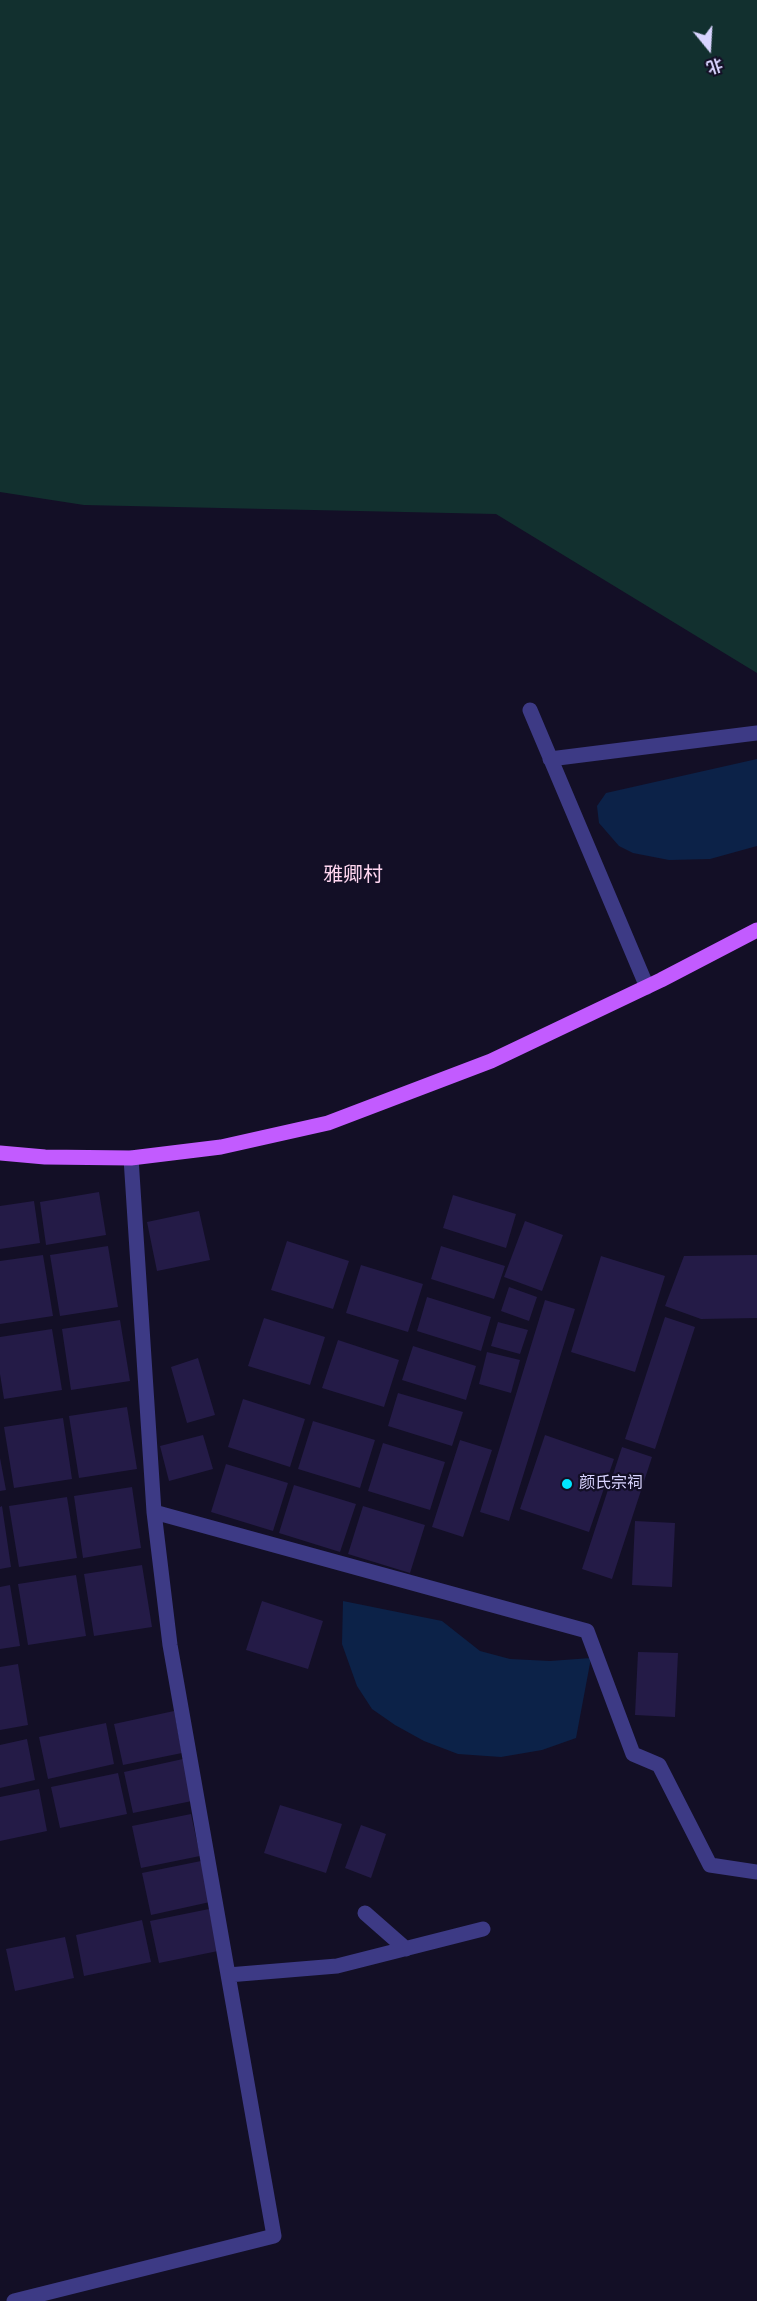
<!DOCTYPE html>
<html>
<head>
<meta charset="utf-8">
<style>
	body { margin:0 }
	#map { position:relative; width:757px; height:2301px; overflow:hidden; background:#130f26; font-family:Signika,"Noto Sans SC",sans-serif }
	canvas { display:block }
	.north { position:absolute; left:679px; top:18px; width:60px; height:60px; -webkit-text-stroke:4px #130f26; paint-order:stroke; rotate:162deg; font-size:16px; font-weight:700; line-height:24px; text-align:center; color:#d9d4ff }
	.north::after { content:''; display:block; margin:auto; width:21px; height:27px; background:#d9d4ff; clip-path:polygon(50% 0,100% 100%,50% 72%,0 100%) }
</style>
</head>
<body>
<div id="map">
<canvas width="757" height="2301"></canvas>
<div class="north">北</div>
</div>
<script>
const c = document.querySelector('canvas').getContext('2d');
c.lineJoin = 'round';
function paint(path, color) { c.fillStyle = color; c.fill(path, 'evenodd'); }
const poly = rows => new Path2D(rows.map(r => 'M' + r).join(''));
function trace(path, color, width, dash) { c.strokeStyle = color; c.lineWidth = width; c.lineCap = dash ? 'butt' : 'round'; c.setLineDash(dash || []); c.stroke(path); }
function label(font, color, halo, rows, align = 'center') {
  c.font = font + ' Signika,"Noto Sans SC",sans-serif'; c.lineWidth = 4.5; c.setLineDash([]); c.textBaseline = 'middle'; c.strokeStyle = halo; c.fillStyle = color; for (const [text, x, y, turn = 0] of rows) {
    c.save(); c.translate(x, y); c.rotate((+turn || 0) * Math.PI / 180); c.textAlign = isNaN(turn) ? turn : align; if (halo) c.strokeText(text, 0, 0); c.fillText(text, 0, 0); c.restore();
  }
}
paint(poly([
	[0,0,757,0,757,673,496,514,84,505,0,492]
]), '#12302f');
paint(poly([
	[757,759,757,846,710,859,669,860,633,853,619,846,599,823,597,806,606,793],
	[343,1601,442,1621,480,1651,510,1659,550,1661,591,1658,576,1738,542,1750,501,1757,458,1754,424,1741,395,1725,372,1709,357,1686,342,1644]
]), '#0c2248');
paint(poly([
	[99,1192,106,1235,46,1245,40,1202],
	[453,1195,516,1214,506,1248,443,1228],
	[34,1201,40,1243,0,1249,0,1206],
	[199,1211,210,1260,157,1271,147,1222],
	[525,1221,563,1235,542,1291,504,1277],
	[287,1241,349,1261,333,1309,271,1290],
	[108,1246,118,1307,60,1316,50,1255],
	[441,1246,505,1266,494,1299,431,1279],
	[43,1255,53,1316,0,1324,0,1261],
	[757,1255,757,1318,701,1319,665,1306,684,1256],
	[601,1256,665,1276,635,1372,571,1352],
	[361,1265,423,1284,408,1332,346,1313],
	[509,1287,537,1297,529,1321,501,1311],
	[427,1297,491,1317,481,1351,417,1331],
	[545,1300,575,1309,509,1521,480,1512],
	[665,1317,695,1327,655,1449,625,1439],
	[264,1318,325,1337,310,1385,248,1366],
	[120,1320,130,1381,71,1390,62,1329],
	[498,1322,528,1330,520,1354,491,1346],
	[52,1329,62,1390,4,1399,0,1374,0,1337],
	[338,1340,399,1360,384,1407,322,1388],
	[413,1346,476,1366,466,1400,402,1380],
	[487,1352,520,1360,511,1393,479,1384],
	[198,1358,215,1415,187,1423,171,1367],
	[398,1393,463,1412,452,1446,388,1426],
	[243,1399,305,1419,290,1467,228,1447],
	[127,1407,137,1469,79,1478,69,1416],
	[63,1418,72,1479,14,1488,4,1427],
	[313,1421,375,1440,360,1488,298,1469],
	[203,1435,213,1469,169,1481,160,1446],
	[545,1435,614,1459,589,1532,520,1509],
	[460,1440,492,1450,463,1537,432,1527],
	[383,1443,445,1462,430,1510,368,1491],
	[622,1447,652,1457,612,1579,582,1569],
	[0,1458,6,1490,0,1491],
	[226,1464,288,1483,273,1531,211,1512],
	[294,1485,356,1504,340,1552,279,1533],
	[132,1487,141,1548,83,1558,74,1496],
	[67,1497,77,1558,19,1567,9,1506],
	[2,1506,11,1567,0,1569,0,1507],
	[363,1506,425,1525,410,1573,348,1554],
	[635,1521,675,1523,672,1587,632,1585],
	[142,1565,152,1627,94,1636,84,1574],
	[76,1575,86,1636,28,1645,18,1584],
	[10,1585,20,1646,0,1649,0,1587],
	[262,1601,323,1621,308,1669,246,1650],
	[638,1652,678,1653,675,1717,635,1715],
	[18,1664,28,1725,0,1730,0,1667],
	[174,1711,182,1753,123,1765,114,1724],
	[106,1723,114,1764,48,1779,39,1737],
	[27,1739,35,1780,0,1788,0,1745],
	[183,1759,192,1801,133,1813,124,1772],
	[118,1773,127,1814,60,1828,51,1787],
	[39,1789,47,1831,0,1841,0,1797],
	[280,1805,342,1824,326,1873,264,1853],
	[191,1814,200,1856,141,1868,132,1826],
	[361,1825,386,1834,371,1878,345,1868],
	[201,1861,210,1902,151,1915,142,1873],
	[209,1909,218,1951,159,1963,150,1921],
	[142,1920,151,1962,84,1976,76,1935],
	[65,1937,74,1978,15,1991,6,1949]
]), '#241b47');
trace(poly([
	[530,710,647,987],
	[550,759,757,733],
	[154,1512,587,1631,633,1754,659,1765,710,1865,757,1872],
	[365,1913,406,1949],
	[228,1975,337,1966,483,1929],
	[14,2301,274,2236,170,1645,154,1512,131,1158]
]), '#3d3a85', 15);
trace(poly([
	[0,1153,45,1157,131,1158,221,1147,328,1123,491,1061,661,980,757,930]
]), '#c25bff', 15);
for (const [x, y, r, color] of [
	[567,1484,6,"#00e5ff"]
]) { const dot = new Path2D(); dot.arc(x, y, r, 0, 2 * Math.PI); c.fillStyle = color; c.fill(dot); trace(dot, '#130f26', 2); }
label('16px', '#d9d4ff', '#130f26', [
	["颜氏宗祠",579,1484]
], 'left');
label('20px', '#ffd6f0', '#130f26', [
	["雅卿村",353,876]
]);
</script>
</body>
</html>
